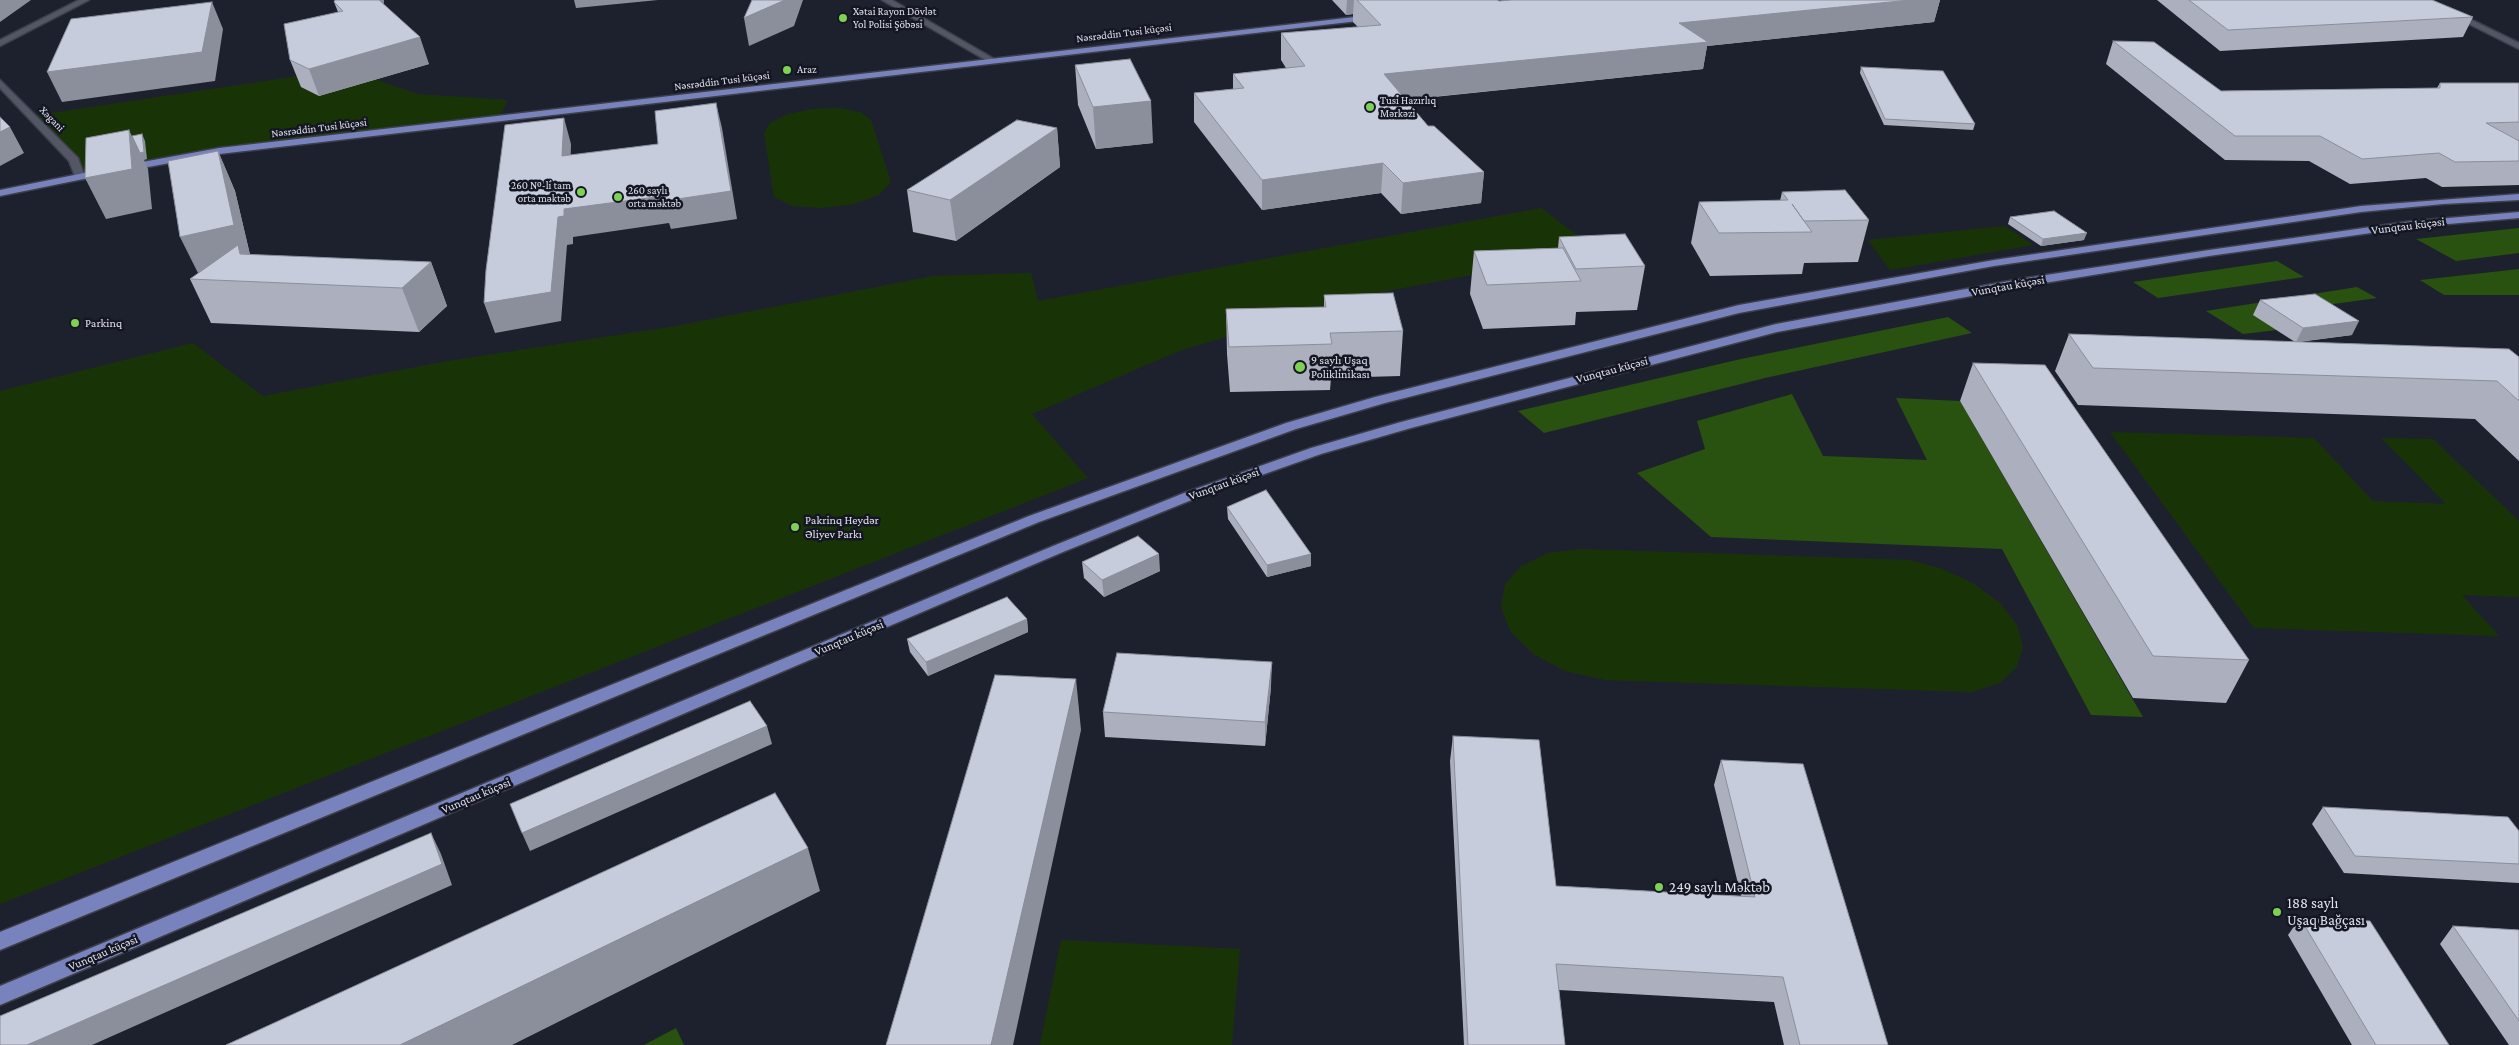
<!DOCTYPE html>
<html>
<head>
<meta charset="utf-8">
<style>
	body { margin:0 }
	canvas { display:block; background:#1d202d }
</style>
</head>
<body>
<canvas width="2519" height="1045"></canvas>
<script>
const c = document.querySelector('canvas').getContext('2d');
c.lineJoin = 'round';
function paint(path, color) { c.fillStyle = color; c.fill(path, 'evenodd'); }
const poly = rows => new Path2D(rows.map(r => 'M' + r).join(''));
function trace(path, color, width, dash) { c.strokeStyle = color; c.lineWidth = width; c.lineCap = dash ? 'butt' : 'round'; c.setLineDash(dash || []); c.stroke(path); }
function label(font, color, halo, rows, align = 'center') {
  c.font = font + ' "Crimson Pro",serif'; c.lineWidth = 5; c.setLineDash([]); c.textBaseline = 'middle'; c.strokeStyle = halo; c.fillStyle = color; for (const [text, x, y, turn = 0] of rows) {
    c.save(); c.translate(x, y); c.rotate((+turn || 0) * Math.PI / 180); c.textAlign = isNaN(turn) ? turn : align; if (halo) c.strokeText(text, 0, 0); c.fillText(text, 0, 0); c.restore();
  }
}
paint(poly([
	[359,67,361,74,417,94,508,100,498,119,204,154,80,177,74,159,31,116],
	[839,108,860,112,871,120,891,182,879,195,854,204,822,208,793,206,774,197,764,133,770,123,788,114,813,109],
	[1541,208,1598,251,1366,295,1179,351,1032,414,1088,478,0,904,0,391,193,343,263,396,448,361,670,327,933,276,1031,273,1038,301],
	[2005,226,2033,245,1890,270,1868,240],
	[2110,432,2314,438,2373,501,2446,504,2381,438,2433,439,2519,521,2519,597,2462,595,2499,636,2254,628],
	[1580,549,1910,560,1943,569,1974,584,2000,603,2017,625,2023,647,2017,667,2000,683,1972,692,1605,680,1565,671,1533,654,1510,631,1501,607,1505,584,1521,566,1548,553],
	[1061,940,1240,949,1232,1045,1040,1045]
]), '#183407');
paint(poly([
	[2519,228,2519,253,2456,261,2416,239],
	[2277,261,2304,277,2158,298,2133,282],
	[2519,269,2519,295,2444,295,2420,280],
	[2357,287,2377,298,2254,315,2277,330,2243,334,2206,311],
	[1948,317,1972,333,1765,378,1544,433,1518,411,1741,359],
	[1792,394,1823,456,1927,460,1896,398,1960,401,2143,717,2091,715,2002,549,1711,537,1637,473,1705,449,1697,421],
	[676,1028,684,1045,644,1045]
]), '#295110');
const minor = poly([
	[79,0,89,0,0,46,0,40,79,0],
	[882,0,892,0,996,60,989,62,882,0],
	[2421,0,2431,0,2519,43,2519,49,2421,0],
	[0,80,78,158,85,177,84,179,76,179,69,161,0,88,0,80]
]);
const major = poly([
	[1372,15,1375,15,1375,19,219,154,126,171,121,168,126,165,219,148,1372,15],
	[104,169,109,172,108,174,0,196,0,190,104,169],
	[2519,194,2519,200,2443,204,2361,212,1994,266,1739,313,1385,403,1296,429,1039,522,0,950,0,932,1029,516,1286,423,1375,397,1739,305,1994,260,2361,206,2519,194],
	[2519,212,2519,218,2413,227,2209,256,2020,287,1777,332,1411,428,1321,454,1194,499,1063,552,0,1005,0,986,1053,546,1184,493,1311,448,1401,422,1776,324,2020,279,2209,250,2413,221,2519,212]
]);
trace(minor, '#3c3e48', 3);
trace(major, '#3c3e48', 3);
paint(minor, '#525665');
paint(major, '#7883bd');
paint(poly([
	[1332,0,1497,0,1499,1,1512,0,1940,0,1934,22,1707,46,1703,69,1405,100,1428,126,1484,172,1481,203,1401,214,1381,193,1262,210,1194,122,1194,93,1233,89,1233,74,1286,68,1281,60,1281,33,1358,27,1353,22,1353,14,1346,15],
	[2157,0,2432,0,2473,17,2463,37,2220,51],
	[334,2,384,5,429,64,319,96,301,87,290,60,338,12],
	[2113,41,2221,91,2437,88,2440,83,2519,84,2519,185,2442,187,2426,178,2350,184,2309,161,2225,160,2106,64],
	[1075,65,1153,143,1096,149,1078,105],
	[1861,67,1975,124,1973,130,1884,125,1860,73],
	[1057,128,1060,167,956,241,913,232,907,190],
	[218,151,235,191,250,255,431,262,447,306,419,332,211,323,190,279,198,274],
	[1782,192,1869,220,1858,262,1804,263,1802,274,1710,276,1691,243,1699,202,1780,201],
	[2010,217,2084,240,2041,246,2008,224],
	[1559,237,1645,266,1637,310,1576,312,1575,325,1483,329,1470,294,1474,251,1558,248],
	[1324,295,1403,331,1400,376,1331,378,1330,390,1230,392,1227,354,1226,309,1324,307],
	[2260,300,2352,335,2299,342,2519,357,2519,461,2475,419,2078,405,2055,371,2069,334,2295,342,2253,315],
	[1973,363,2249,660,2226,703,2133,698,1960,401],
	[1227,507,1311,566,1267,577,1228,519],
	[1082,562,1160,571,1104,597,1084,578],
	[1027,619,1028,632,928,676,910,652,907,639],
	[1271,687,1265,746,1105,737,1103,712],
	[1453,736,1556,886,1741,896,1714,785,1721,760,1888,1045,1784,1045,1774,1002,1559,990,1565,1045,1464,1045,1450,761],
	[2323,807,2519,831,2519,883,2344,873,2312,824],
	[2300,918,2449,1045,2352,1045,2288,935],
	[2453,926,2519,930,2519,1045,2509,1045,2440,944]
]), '#abafbe');
paint(poly([
	[0,0,31,0,0,22],
	[376,0,384,0,383,21],
	[574,0,658,0,576,8],
	[785,0,803,0,794,26,749,46,744,18],
	[1347,0,1354,0,1353,14,1346,15],
	[1910,0,1940,0,1934,22,1707,46,1703,69,1382,102,1384,74,1679,23],
	[212,2,223,29,215,81,62,102,47,72],
	[420,37,429,64,319,96,309,69],
	[1151,101,1153,143,1096,149,1093,107],
	[716,103,722,128,737,219,671,229,669,223,573,237,573,244,567,245,561,321,495,333,484,303,564,209],
	[564,118,571,144,570,182,562,156],
	[10,127,24,153,0,166,0,132],
	[1057,128,1060,167,956,241,950,200],
	[129,130,140,153,142,134,145,141,147,159,144,160,148,169,152,209,106,219,85,178],
	[218,151,235,191,253,267,201,279,180,237],
	[1383,163,1381,193,1262,210,1262,180],
	[1484,172,1481,203,1401,214,1403,183],
	[2087,233,2084,240,2041,246,2043,239],
	[431,262,447,306,419,332,402,288],
	[2359,321,2352,335,2296,342,2303,328],
	[1159,554,1160,571,1104,597,1102,580],
	[1311,554,1311,566,1267,577,1267,565],
	[1027,619,1028,632,928,676,926,662],
	[1272,662,1271,687,1265,746,1265,722],
	[1076,679,1081,730,1013,1045,991,1045],
	[767,726,772,744,530,851,522,833],
	[431,833,441,854,452,885,92,1045,27,1045],
	[808,848,820,891,512,1045,400,1045]
]), '#8b8f9b');
const building = poly([
	[335,0,379,0,420,37,309,69,290,60,284,24,343,11,334,2,335,0],
	[752,0,785,0,744,18,752,0],
	[1357,0,1497,0,1499,1,1512,0,1910,0,1679,23,1708,42,1384,74,1428,126,1434,126,1484,172,1403,183,1383,163,1262,180,1194,93,1244,88,1233,74,1305,66,1281,33,1381,25,1357,0],
	[2189,0,2432,0,2473,17,2228,30,2189,0],
	[212,2,202,52,47,72,71,19,212,2],
	[2113,41,2154,42,2221,91,2440,88,2440,83,2519,83,2519,122,2486,123,2519,141,2519,161,2455,162,2439,153,2362,159,2320,136,2235,136,2113,41],
	[1130,59,1151,101,1093,107,1075,65,1130,59],
	[1861,67,1943,71,1975,124,1885,119,1861,67],
	[716,103,731,191,664,201,663,196,564,209,564,216,558,217,551,292,484,303,486,270,505,125,564,118,562,156,658,144,655,111,716,103],
	[0,117,10,127,0,132,0,117],
	[1017,120,1057,128,950,200,907,190,1017,120],
	[129,130,132,169,85,178,86,138,129,130],
	[142,134,144,152,140,153,132,136,142,134],
	[218,151,234,225,180,237,168,161,218,151],
	[1845,190,1869,220,1804,221,1792,204,1812,232,1719,233,1699,202,1788,200,1782,192,1845,190],
	[2054,211,2087,233,2043,239,2010,217,2054,211],
	[1625,234,1645,266,1576,269,1559,237,1625,234],
	[238,245,240,254,431,262,402,288,190,279,238,245],
	[1563,248,1581,281,1487,285,1474,251,1563,248],
	[1393,293,1403,331,1330,333,1332,344,1229,347,1226,309,1326,307,1324,295,1393,293],
	[2315,294,2359,321,2303,328,2260,300,2315,294],
	[2069,334,2509,349,2519,357,2519,401,2497,381,2093,368,2069,334],
	[1973,363,2045,365,2249,660,2153,656,1973,363],
	[1266,490,1311,554,1267,565,1227,507,1266,490],
	[1138,536,1159,554,1102,580,1082,562,1138,536],
	[1007,597,1027,619,926,662,907,639,1007,597],
	[1117,653,1272,662,1265,722,1103,712,1117,653],
	[995,675,1076,679,991,1045,886,1045,995,675],
	[750,701,767,726,522,833,510,804,750,701],
	[1453,736,1539,740,1556,886,1755,897,1721,760,1803,764,1888,1045,1800,1045,1783,977,1556,964,1565,1045,1468,1045,1453,736],
	[775,793,808,848,400,1045,226,1045,775,793],
	[2323,807,2508,817,2519,831,2519,864,2355,856,2323,807],
	[431,833,442,864,27,1045,0,1045,0,1016,431,833],
	[2300,918,2370,921,2449,1045,2376,1045,2300,918],
	[2453,926,2519,930,2519,1021,2453,926]
]);
paint(building, '#c7ccdd');
trace(building, '#8b8f9b', 1);
for (const [x, y, r, color] of [
	[843,18,5,"#7ed153"],
	[787,70,5,"#7ed153"],
	[1370,107,5,"#7ed153"],
	[581,192,5,"#7ed153"],
	[618,197,5,"#7ed153"],
	[75,323,5,"#7ed153"],
	[1300,367,6,"#7ed153"],
	[795,527,5,"#7ed153"],
	[1659,887,5,"#7ed153"],
	[2277,912,5,"#7ed153"]
]) { const dot = new Path2D(); dot.arc(x, y, r, 0, 2 * Math.PI); c.fillStyle = color; c.fill(dot); trace(dot, '#141723', 2); }
label('11px', '#dfe1ea', '#141723', [
	["Xətai Rayon Dövlət",853,12],
	["Yol Polisi Şöbəsi",853,25],
	["Araz",797,70],
	["Tusi Hazırlıq",1380,101],
	["Mərkəzi",1380,114],
	["260 №-li tam",571,186,"right"],
	["orta məktəb",571,199,"right"],
	["260 saylı",628,191],
	["orta məktəb",628,204]
], 'left');
label('11px', '#dfe1ea', '#141723', [
	["Nəsrəddin Tusi küçəsi",1124,33,-7],
	["Nəsrəddin Tusi küçəsi",722,81,-7],
	["Xəgani",52,119,46],
	["Nəsrəddin Tusi küçəsi",319,128,-7]
]);
label('12px', '#dfe1ea', '#141723', [
	["Vunqtau küçəsi",2408,226,-7],
	["Vunqtau küçəsi",2008,286,-10],
	["Vunqtau küçəsi",1612,370,-15],
	["Vunqtau küçəsi",1224,484,-20],
	["Vunqtau küçəsi",849,638,-23],
	["Vunqtau küçəsi",476,796,-23],
	["Vunqtau küçəsi",103,953,-23]
]);
label('12px', '#dfe1ea', '#141723', [
	["Parkinq",85,323],
	["9 saylı Uşaq",1311,360],
	["Poliklinikası",1311,374],
	["Pakrinq Heydər",805,520],
	["Əliyev Parkı",805,534]
], 'left');
label('15px', '#dfe1ea', '#141723', [
	["249 saylı Məktəb",1669,887],
	["188 saylı",2287,903],
	["Uşaq Bağçası",2287,920]
], 'left');
</script>
</body>
</html>
